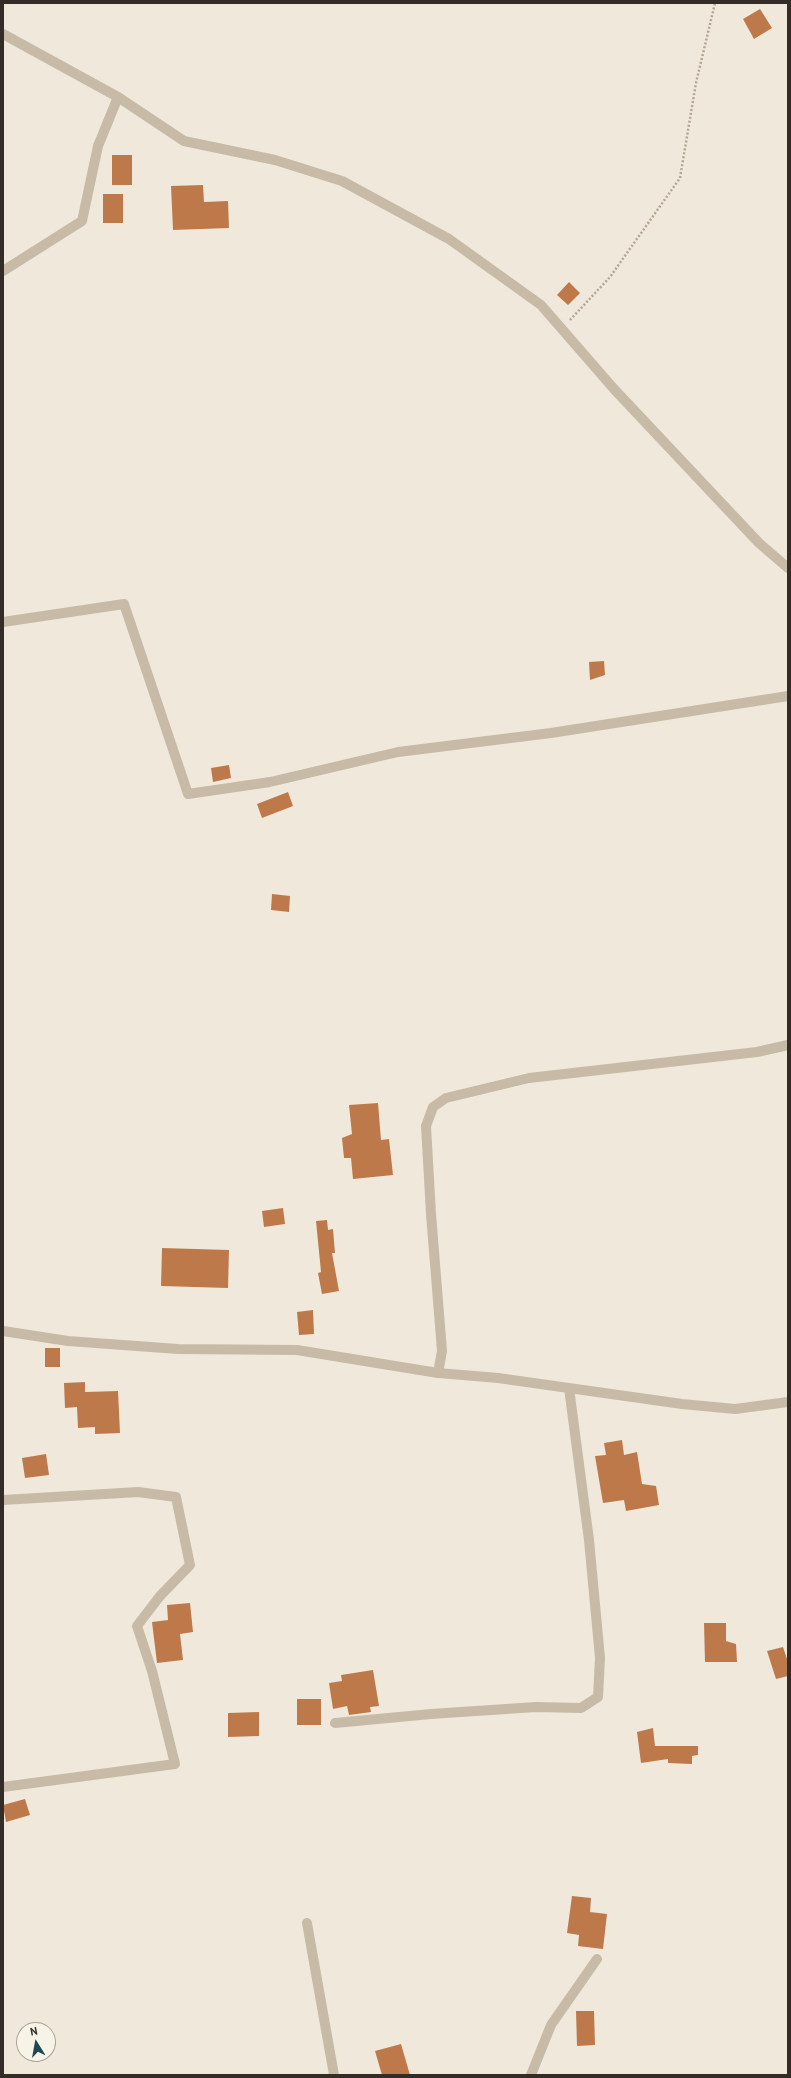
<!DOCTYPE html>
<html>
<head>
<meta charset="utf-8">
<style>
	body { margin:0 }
	#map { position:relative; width:791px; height:2078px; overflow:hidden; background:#f0e9db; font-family:"PT Sans",sans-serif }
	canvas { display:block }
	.frame { position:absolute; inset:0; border:4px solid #342d27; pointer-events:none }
	.north { position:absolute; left:16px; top:2022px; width:40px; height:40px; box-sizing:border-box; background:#f8f3e7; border:1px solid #aaa49a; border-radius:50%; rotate:349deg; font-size:11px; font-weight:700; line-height:16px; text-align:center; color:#342d27 }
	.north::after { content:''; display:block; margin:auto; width:14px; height:18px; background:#204753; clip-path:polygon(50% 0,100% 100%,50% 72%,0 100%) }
</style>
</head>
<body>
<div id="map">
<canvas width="791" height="2078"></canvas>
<div class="frame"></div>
<div class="north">N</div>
</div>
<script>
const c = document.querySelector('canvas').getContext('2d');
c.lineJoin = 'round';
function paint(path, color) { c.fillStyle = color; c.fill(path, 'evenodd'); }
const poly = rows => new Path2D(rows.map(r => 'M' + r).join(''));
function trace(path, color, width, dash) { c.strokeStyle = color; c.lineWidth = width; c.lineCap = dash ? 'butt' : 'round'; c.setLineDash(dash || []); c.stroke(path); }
paint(poly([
	[760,9,772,28,754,39,743,19],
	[112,155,132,155,132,185,112,185],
	[203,185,204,202,228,201,229,228,173,230,171,186],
	[103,194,123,194,123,223,103,223],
	[569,282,580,293,568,305,557,295],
	[604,661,605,675,590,680,589,662],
	[229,765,231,778,213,782,211,768],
	[288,792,293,806,262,818,257,804],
	[272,894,290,896,289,912,271,910],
	[378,1103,381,1140,389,1139,393,1175,353,1179,351,1158,344,1158,342,1138,352,1134,349,1105],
	[283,1208,285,1224,264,1227,262,1211],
	[327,1220,328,1230,333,1229,335,1253,332,1253,339,1291,322,1294,318,1273,321,1272,316,1221],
	[162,1248,229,1250,228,1288,161,1286],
	[313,1310,314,1334,299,1335,297,1312],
	[45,1348,60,1348,60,1367,45,1367],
	[85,1382,85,1392,118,1391,120,1433,95,1434,95,1427,78,1428,77,1407,65,1408,64,1383],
	[622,1440,624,1455,637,1452,642,1484,656,1486,659,1505,626,1511,624,1500,603,1503,595,1456,606,1455,604,1443],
	[46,1454,49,1475,25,1478,22,1458],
	[190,1603,193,1632,180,1634,183,1660,157,1663,152,1622,168,1620,167,1605],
	[704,1623,726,1623,726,1641,736,1644,737,1662,705,1662],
	[783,1647,788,1662,788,1676,776,1679,767,1651],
	[373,1670,379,1706,370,1707,371,1712,349,1715,347,1706,333,1709,329,1683,342,1681,341,1675],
	[297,1699,321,1699,321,1725,297,1725],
	[259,1712,259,1736,228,1737,228,1713],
	[653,1728,655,1746,698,1746,698,1755,692,1756,692,1764,668,1763,668,1759,641,1763,637,1732],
	[25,1799,30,1815,6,1822,3,1805],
	[572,1896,591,1898,590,1912,607,1914,603,1949,578,1946,579,1935,567,1933],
	[576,2011,594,2011,595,2045,577,2046],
	[401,2044,410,2075,382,2075,375,2051]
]), '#be794b');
trace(poly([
	[570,320,610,277,680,178,696,83,715,3]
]), '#b3a592', 2.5, [2, 2]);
trace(poly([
	[3,34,118,97,184,141,275,160,342,181,449,239,541,305,614,389,759,543,788,568],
	[3,271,82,221,98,146,118,97],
	[3,622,124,604,188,794,270,782,398,752,551,733,788,696],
	[3,1331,68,1341,178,1349,297,1350,438,1373,498,1378,682,1404,735,1409,788,1402],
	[438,1373,442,1351,431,1214,426,1126,433,1107,446,1098,529,1078,757,1052,788,1045],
	[3,1500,138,1492,176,1497,190,1565,160,1596,137,1626,152,1671,175,1764,3,1787],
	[335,1723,431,1714,536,1707,581,1708,598,1697,600,1658,589,1540,569,1388],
	[307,1923,334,2075],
	[531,2075,551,2025,597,1959]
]), '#c7bba8', 10);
</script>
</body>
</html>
